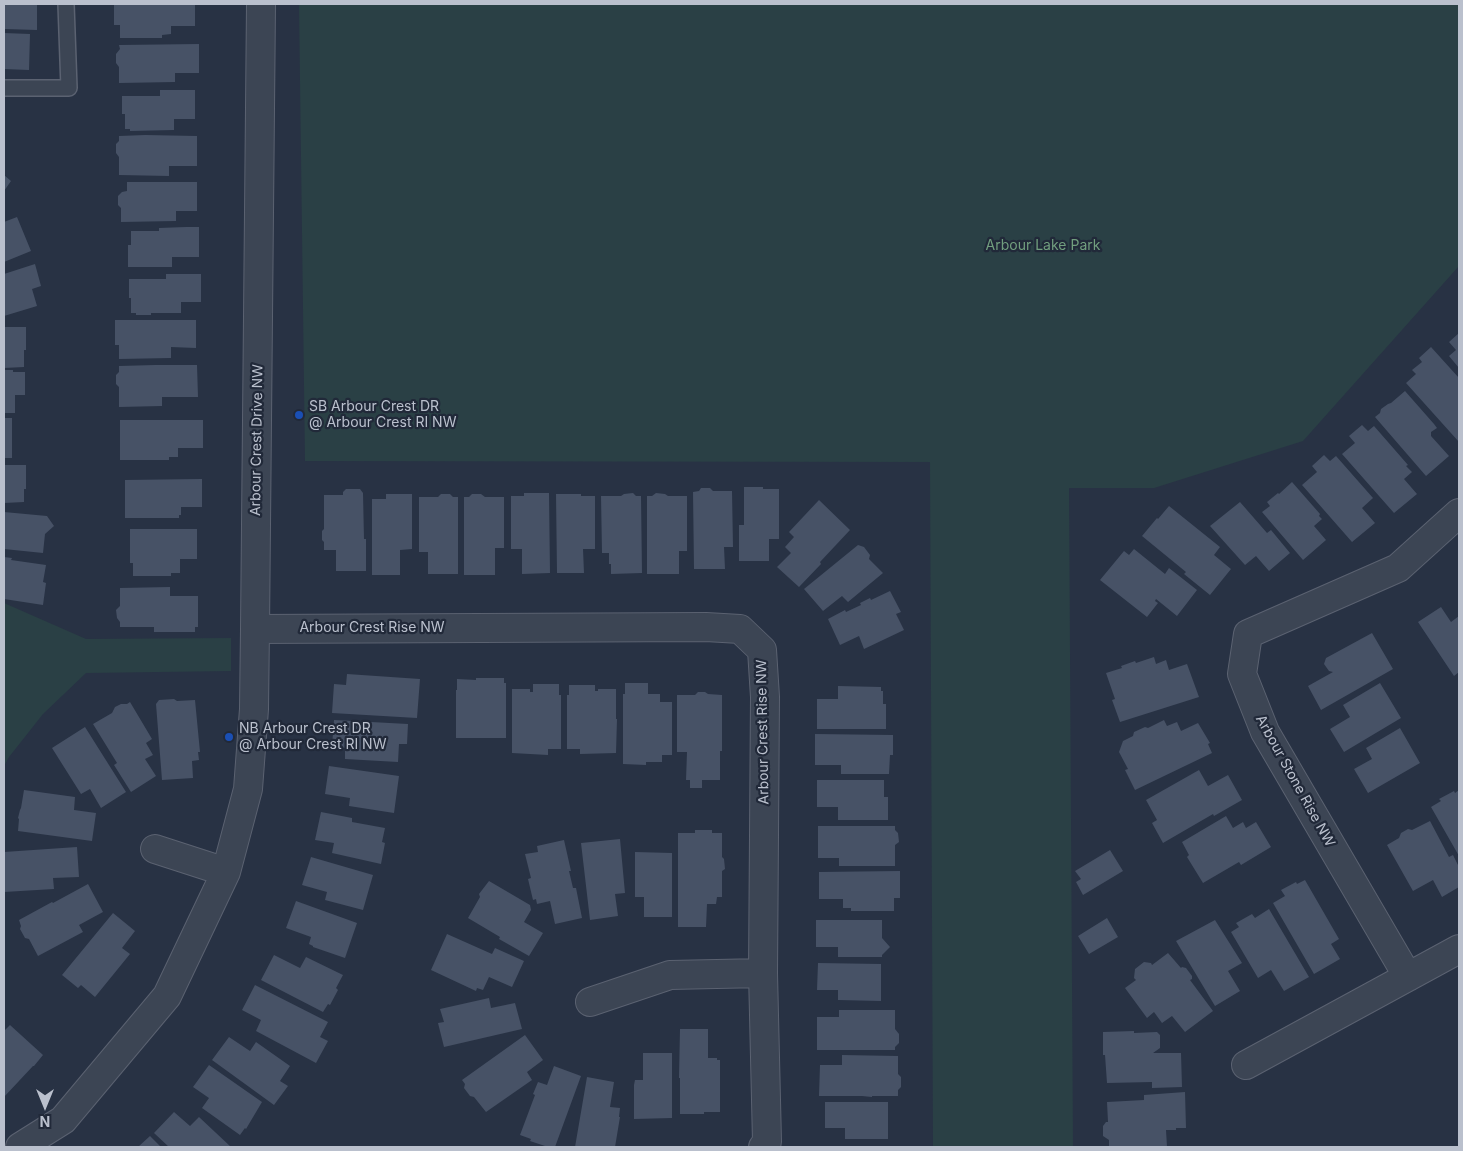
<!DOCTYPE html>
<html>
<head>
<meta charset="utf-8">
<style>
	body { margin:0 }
	#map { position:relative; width:1463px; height:1151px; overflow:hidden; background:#283244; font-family:Inter,sans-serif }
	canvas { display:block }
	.frame { position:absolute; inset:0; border:5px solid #bac0cd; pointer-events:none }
	.north { position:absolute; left:20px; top:1081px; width:50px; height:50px; -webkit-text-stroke:4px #212939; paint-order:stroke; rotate:180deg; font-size:14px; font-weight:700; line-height:20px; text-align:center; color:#bac0cd }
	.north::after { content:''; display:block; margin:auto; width:18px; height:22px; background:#bac0cd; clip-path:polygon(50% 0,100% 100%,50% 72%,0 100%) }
</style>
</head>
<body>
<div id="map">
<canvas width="1463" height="1151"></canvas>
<div class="frame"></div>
<div class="north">N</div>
</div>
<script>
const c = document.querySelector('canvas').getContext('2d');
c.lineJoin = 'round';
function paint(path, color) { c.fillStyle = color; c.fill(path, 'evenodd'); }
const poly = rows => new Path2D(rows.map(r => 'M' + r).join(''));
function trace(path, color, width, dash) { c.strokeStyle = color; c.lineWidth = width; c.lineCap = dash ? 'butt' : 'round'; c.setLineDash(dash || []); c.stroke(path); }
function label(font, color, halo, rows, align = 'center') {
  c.font = font + ' Inter,sans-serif'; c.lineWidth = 4.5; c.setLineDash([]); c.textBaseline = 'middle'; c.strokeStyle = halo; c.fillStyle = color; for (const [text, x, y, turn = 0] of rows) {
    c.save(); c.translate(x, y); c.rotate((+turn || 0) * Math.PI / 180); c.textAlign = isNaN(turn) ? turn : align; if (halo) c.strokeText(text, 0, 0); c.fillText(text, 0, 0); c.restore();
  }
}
paint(poly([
	[299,4,1459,4,1459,266,1303,441,1154,488,1069,488,1073,1147,933,1147,930,462,305,461],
	[4,603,86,639,231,638,231,671,86,673,43,714,9,757,4,766]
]), '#2a4045');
paint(poly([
	[5,4,37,4,37,30,5,29],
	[114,4,195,4,195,26,171,26,171,34,162,35,162,38,120,38,120,25,114,25],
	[4,33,30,34,29,70,4,69],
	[199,44,199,73,175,73,175,82,119,83,119,67,116,63,116,54,120,49,119,45],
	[160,90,195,90,195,119,174,119,174,130,130,131,130,129,125,129,125,114,122,114,122,96,160,96],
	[145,135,197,136,197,166,169,166,169,176,119,175,119,157,116,153,116,144,119,141,119,136],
	[4,175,11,181,4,191],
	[127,182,197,182,197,211,176,211,176,221,121,222,121,208,118,205,118,196,122,192,127,191],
	[17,217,31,251,4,262,4,222],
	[186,227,199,227,199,257,172,257,172,267,128,267,128,245,131,245,131,231,159,231,159,228],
	[35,264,41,286,32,289,37,306,4,316,4,274],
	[166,274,201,274,201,302,181,302,181,313,151,313,151,315,136,315,136,313,131,313,131,298,129,298,129,279,166,279],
	[115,320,196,320,196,348,171,347,171,358,119,359,119,345,115,345],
	[4,327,26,327,26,350,24,350,24,367,4,368],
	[1459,333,1459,368,1449,356,1456,350,1449,342],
	[1431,347,1459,378,1459,442,1406,383,1416,374,1412,370,1422,362,1419,358],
	[155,365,197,365,198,397,162,397,162,406,119,407,119,387,116,384,116,375,119,372,119,366],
	[4,370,13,370,13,372,25,372,25,395,15,395,15,413,4,413],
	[1405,391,1434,424,1437,428,1431,432,1431,436,1449,456,1426,476,1375,417,1380,413,1381,409,1388,404,1391,403],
	[4,418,12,418,12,458,4,458],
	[120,420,203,420,203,448,178,448,178,457,169,457,169,460,120,460],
	[1362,425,1368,431,1374,426,1408,465,1406,466,1412,472,1404,479,1417,494,1394,513,1342,454,1355,443,1349,436],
	[1324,455,1330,461,1336,456,1373,498,1362,508,1375,523,1352,542,1302,485,1317,472,1312,466],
	[4,465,26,465,26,489,24,489,24,502,4,503],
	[202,479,202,507,181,507,181,515,179,515,179,518,125,518,125,480],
	[1292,482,1320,514,1319,516,1322,519,1314,526,1326,540,1303,560,1262,512,1270,506,1267,502,1278,493,1279,494],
	[744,487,763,487,763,489,779,489,779,539,769,539,769,561,739,561,739,525,744,525],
	[701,488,710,488,713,491,732,491,733,547,724,547,725,569,694,569,693,492,699,491],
	[346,489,360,489,363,493,364,539,366,539,366,571,336,571,336,550,324,550,324,542,322,540,322,531,324,529,324,495,343,495,343,492],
	[524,493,549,493,550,573,522,574,522,549,511,549,511,496,524,496],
	[633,493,636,496,641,496,642,573,611,574,611,564,609,564,609,553,602,553,601,496,621,496,624,494],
	[656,493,665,494,668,496,687,496,687,551,679,551,679,574,647,574,647,496,652,496],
	[386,494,412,494,412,549,400,550,400,575,372,575,372,499,386,499],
	[441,494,450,494,453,497,458,497,458,574,428,574,428,552,419,552,419,497,438,497],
	[472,494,481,494,485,497,504,497,504,548,495,548,495,575,464,575,464,497,469,497],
	[556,494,581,494,581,496,595,496,595,549,583,549,584,573,557,573],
	[819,500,850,530,820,562,821,564,799,587,777,567,791,553,785,547,794,537,789,532],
	[1240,502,1267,533,1271,530,1290,553,1269,571,1256,556,1245,565,1210,526],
	[1169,506,1220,547,1214,555,1231,569,1210,595,1184,574,1186,572,1142,536,1157,518,1158,519],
	[4,512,47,516,54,526,45,534,43,553,4,549],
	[130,529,197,529,197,559,180,559,180,573,171,573,171,576,133,576,133,563,130,563],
	[858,545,864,547,870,555,869,559,883,573,848,602,842,596,823,611,804,589],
	[1134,549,1165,574,1169,568,1197,590,1177,616,1156,599,1155,601,1158,603,1147,617,1100,580,1124,551,1129,555],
	[4,557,12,558,11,560,46,565,43,582,46,583,43,605,4,599],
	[170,587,170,596,198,596,198,627,195,627,195,632,154,632,154,627,120,627,120,622,117,618,116,610,120,606,120,588],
	[890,591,901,612,896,614,904,630,864,649,859,636,840,645,828,619,845,610,846,612,861,605,860,603,870,598,871,600],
	[1441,607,1451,622,1459,616,1459,672,1454,676,1418,622],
	[1372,633,1393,669,1321,710,1308,686,1333,672,1329,671,1324,664,1326,658],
	[1154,657,1156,664,1166,660,1169,670,1187,664,1199,697,1120,722,1112,700,1115,699,1106,673,1122,668,1121,666,1135,661,1136,663],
	[347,674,420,679,417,718,332,713,334,684,346,685],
	[476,678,504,678,504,683,506,683,506,738,456,738,456,690,457,690,457,679,476,680],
	[625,683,648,683,648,694,660,694,660,702,672,702,672,755,662,755,662,762,646,762,646,765,623,764,623,694,625,694],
	[1380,683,1401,718,1344,752,1330,729,1350,717,1343,705],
	[533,684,559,684,559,695,561,695,561,749,548,749,548,755,512,753,512,689,530,689,530,692,533,692],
	[569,685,595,685,595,691,598,691,598,689,616,689,616,719,617,719,616,753,580,754,580,749,567,749,567,695,569,695],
	[838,686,881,687,881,691,883,691,883,704,886,704,886,729,817,729,817,699,838,699],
	[698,692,705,692,708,694,722,695,722,751,720,751,720,780,702,780,702,788,690,788,690,780,686,780,687,752,677,752,677,695,695,695],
	[174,699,177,701,195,700,200,752,198,752,199,760,192,761,193,778,162,780,156,704,159,700],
	[130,702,152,739,146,743,153,755,145,759,156,776,131,792,114,765,117,763,93,724,112,713,115,707,121,704,127,704],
	[334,720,408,724,407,744,399,744,398,762,345,759,345,748,332,746],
	[1164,720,1167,726,1177,722,1181,731,1198,723,1210,743,1208,744,1212,753,1135,790,1125,770,1128,769,1119,752,1123,741,1133,736,1134,732,1145,727,1148,728],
	[85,727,126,792,101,808,90,789,81,794,52,748],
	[1400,728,1420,763,1368,793,1354,769,1372,759,1366,748],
	[815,734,893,735,893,755,890,755,889,774,841,774,841,765,815,765],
	[329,766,399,776,394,813,349,806,350,798,325,794],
	[1199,770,1208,786,1228,775,1242,800,1214,816,1213,814,1163,843,1152,823,1157,820,1146,800],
	[817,780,884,780,884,797,888,797,888,820,838,820,838,807,817,807],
	[24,790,75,797,74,810,96,813,92,841,18,831,19,819,18,818,20,810,21,808],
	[1459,790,1459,856,1431,807,1441,801,1439,799,1454,791,1455,793],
	[321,812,352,818,352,822,385,828,382,842,385,843,381,864,332,853,334,843,315,840],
	[1226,816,1233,828,1243,822,1246,828,1256,822,1271,847,1241,865,1239,862,1203,883,1187,857,1189,855,1182,842],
	[1430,821,1449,857,1453,855,1459,867,1459,887,1442,897,1433,880,1413,891,1387,845,1399,838,1401,833,1408,829,1412,830],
	[818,826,895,826,895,830,898,833,899,842,895,845,895,866,839,866,839,858,818,858],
	[695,830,712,830,712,833,722,833,722,857,724,859,725,869,722,871,722,897,717,897,716,904,707,904,706,927,678,927,678,833,695,833],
	[620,839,625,893,615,894,618,916,590,920,581,843],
	[564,840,571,871,569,871,573,888,576,888,582,918,555,924,550,901,537,904,536,899,533,900,528,879,531,878,525,854,538,852,537,846],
	[77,847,79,877,53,878,54,889,4,892,4,852],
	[1110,850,1123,871,1083,895,1076,882,1081,879,1075,871],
	[635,852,672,853,672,917,644,917,644,897,635,897],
	[311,857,373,875,363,910,325,900,327,892,302,885],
	[900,871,900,898,894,898,894,911,851,911,851,908,843,908,843,899,819,899,819,872],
	[1305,880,1339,939,1331,944,1340,959,1314,974,1273,903,1285,896,1281,890,1296,882,1297,884],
	[489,881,530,905,531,910,524,922,543,933,529,956,499,939,500,937,468,918,480,897,479,894],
	[88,884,103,912,79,925,83,932,38,956,29,939,25,938,20,929,21,926,19,920,52,902,53,903],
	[296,901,357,923,345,958,313,947,313,946,309,944,311,937,286,928],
	[1269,909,1309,977,1284,991,1271,970,1258,978,1231,932,1239,927,1236,923,1252,914,1255,918],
	[113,913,135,931,122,948,130,954,95,997,81,985,78,988,62,975],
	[1107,918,1118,937,1089,954,1078,936],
	[816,920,882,920,882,938,890,947,882,955,882,957,838,957,838,947,816,947],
	[1215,920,1242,963,1228,971,1240,991,1215,1006,1176,941],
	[447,934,492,954,495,948,524,961,512,987,489,977,483,990,477,988,476,991,431,970],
	[1168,953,1181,968,1182,967,1186,968,1192,976,1192,979,1190,980,1213,1011,1185,1032,1172,1016,1162,1023,1154,1012,1147,1018,1125,988,1136,980,1134,978,1135,969,1144,962,1151,963,1152,965],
	[274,955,300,968,306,957,343,975,336,988,338,990,330,1005,328,1004,323,1012,261,980],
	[818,963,881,964,881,1001,838,1000,838,990,817,990],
	[255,985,328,1022,320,1037,328,1041,316,1063,256,1031,261,1020,242,1010],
	[489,998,491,1008,515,1003,522,1029,444,1047,438,1023,444,1022,440,1009],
	[839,1010,895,1010,895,1029,899,1034,899,1043,895,1047,895,1050,817,1050,817,1017,839,1017],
	[10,1025,43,1055,34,1066,33,1066,4,1097,4,1031],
	[680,1029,708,1029,708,1058,717,1058,717,1060,720,1060,720,1112,704,1112,704,1114,680,1114,680,1078,679,1078],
	[1134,1031,1134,1033,1157,1032,1160,1035,1160,1048,1153,1053,1181,1053,1182,1087,1152,1088,1152,1082,1107,1083,1105,1055,1103,1055,1103,1032],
	[525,1035,543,1060,527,1072,532,1080,486,1112,474,1097,470,1096,464,1088,465,1084,462,1080],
	[229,1037,250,1051,256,1042,290,1066,280,1081,288,1086,274,1105,212,1060],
	[643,1053,672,1053,672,1118,634,1119,634,1085,635,1080,643,1080],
	[842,1055,898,1056,898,1074,901,1077,901,1087,898,1090,898,1096,872,1096,872,1097,862,1096,819,1096,820,1065,842,1065],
	[209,1065,262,1102,246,1129,245,1128,240,1135,202,1108,209,1098,193,1087],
	[554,1066,581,1076,555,1147,548,1147,530,1141,531,1139,520,1135,535,1095,533,1094,538,1082,547,1085],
	[587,1077,614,1082,610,1107,620,1108,619,1117,620,1117,615,1147,575,1147],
	[1185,1092,1186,1128,1176,1128,1176,1130,1166,1130,1167,1147,1109,1147,1109,1140,1103,1136,1103,1126,1106,1122,1108,1122,1107,1102,1144,1100,1144,1095],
	[825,1102,888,1102,888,1139,845,1139,845,1128,825,1128],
	[174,1112,190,1126,199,1117,231,1147,169,1147,154,1133],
	[150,1136,161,1147,138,1147]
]), '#475266');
const service = poly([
	[4,88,69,88,66,4]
]);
const minor = poly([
	[255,629,706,627,740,629,762,650,765,697,763,973,767,1142,763,1147],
	[155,849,226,872],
	[1408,977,1265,732,1242,674,1248,634,1398,568,1459,513],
	[590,1002,670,975,763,973],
	[1246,1065,1459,949],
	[20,1147,63,1120,167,996,226,872,248,789,254,709,255,629,261,4]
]);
trace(service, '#5b6271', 18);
trace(minor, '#5b6271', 30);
trace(service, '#3c4554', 15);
trace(minor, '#3c4554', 28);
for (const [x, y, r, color] of [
	[299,415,5,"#1a4fb4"],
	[229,737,5,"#1a4fb4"]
]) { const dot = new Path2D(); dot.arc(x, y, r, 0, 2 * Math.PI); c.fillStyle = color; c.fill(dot); trace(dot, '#212939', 2); }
label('14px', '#719e7e', '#212939', [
	["Arbour Lake Park",1043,246]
]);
label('14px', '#bac0cd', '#212939', [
	["SB Arbour Crest DR",309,407],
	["@ Arbour Crest RI NW",309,423],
	["NB Arbour Crest DR",239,729],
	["@ Arbour Crest RI NW",239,745]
], 'left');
label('14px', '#bac0cd', '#212939', [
	["Arbour Crest Drive NW",257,440,-89],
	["Arbour Crest Rise NW",372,628],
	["Arbour Crest Rise NW",763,732,-91],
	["Arbour Stone Rise NW",1295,781,61]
]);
</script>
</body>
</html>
